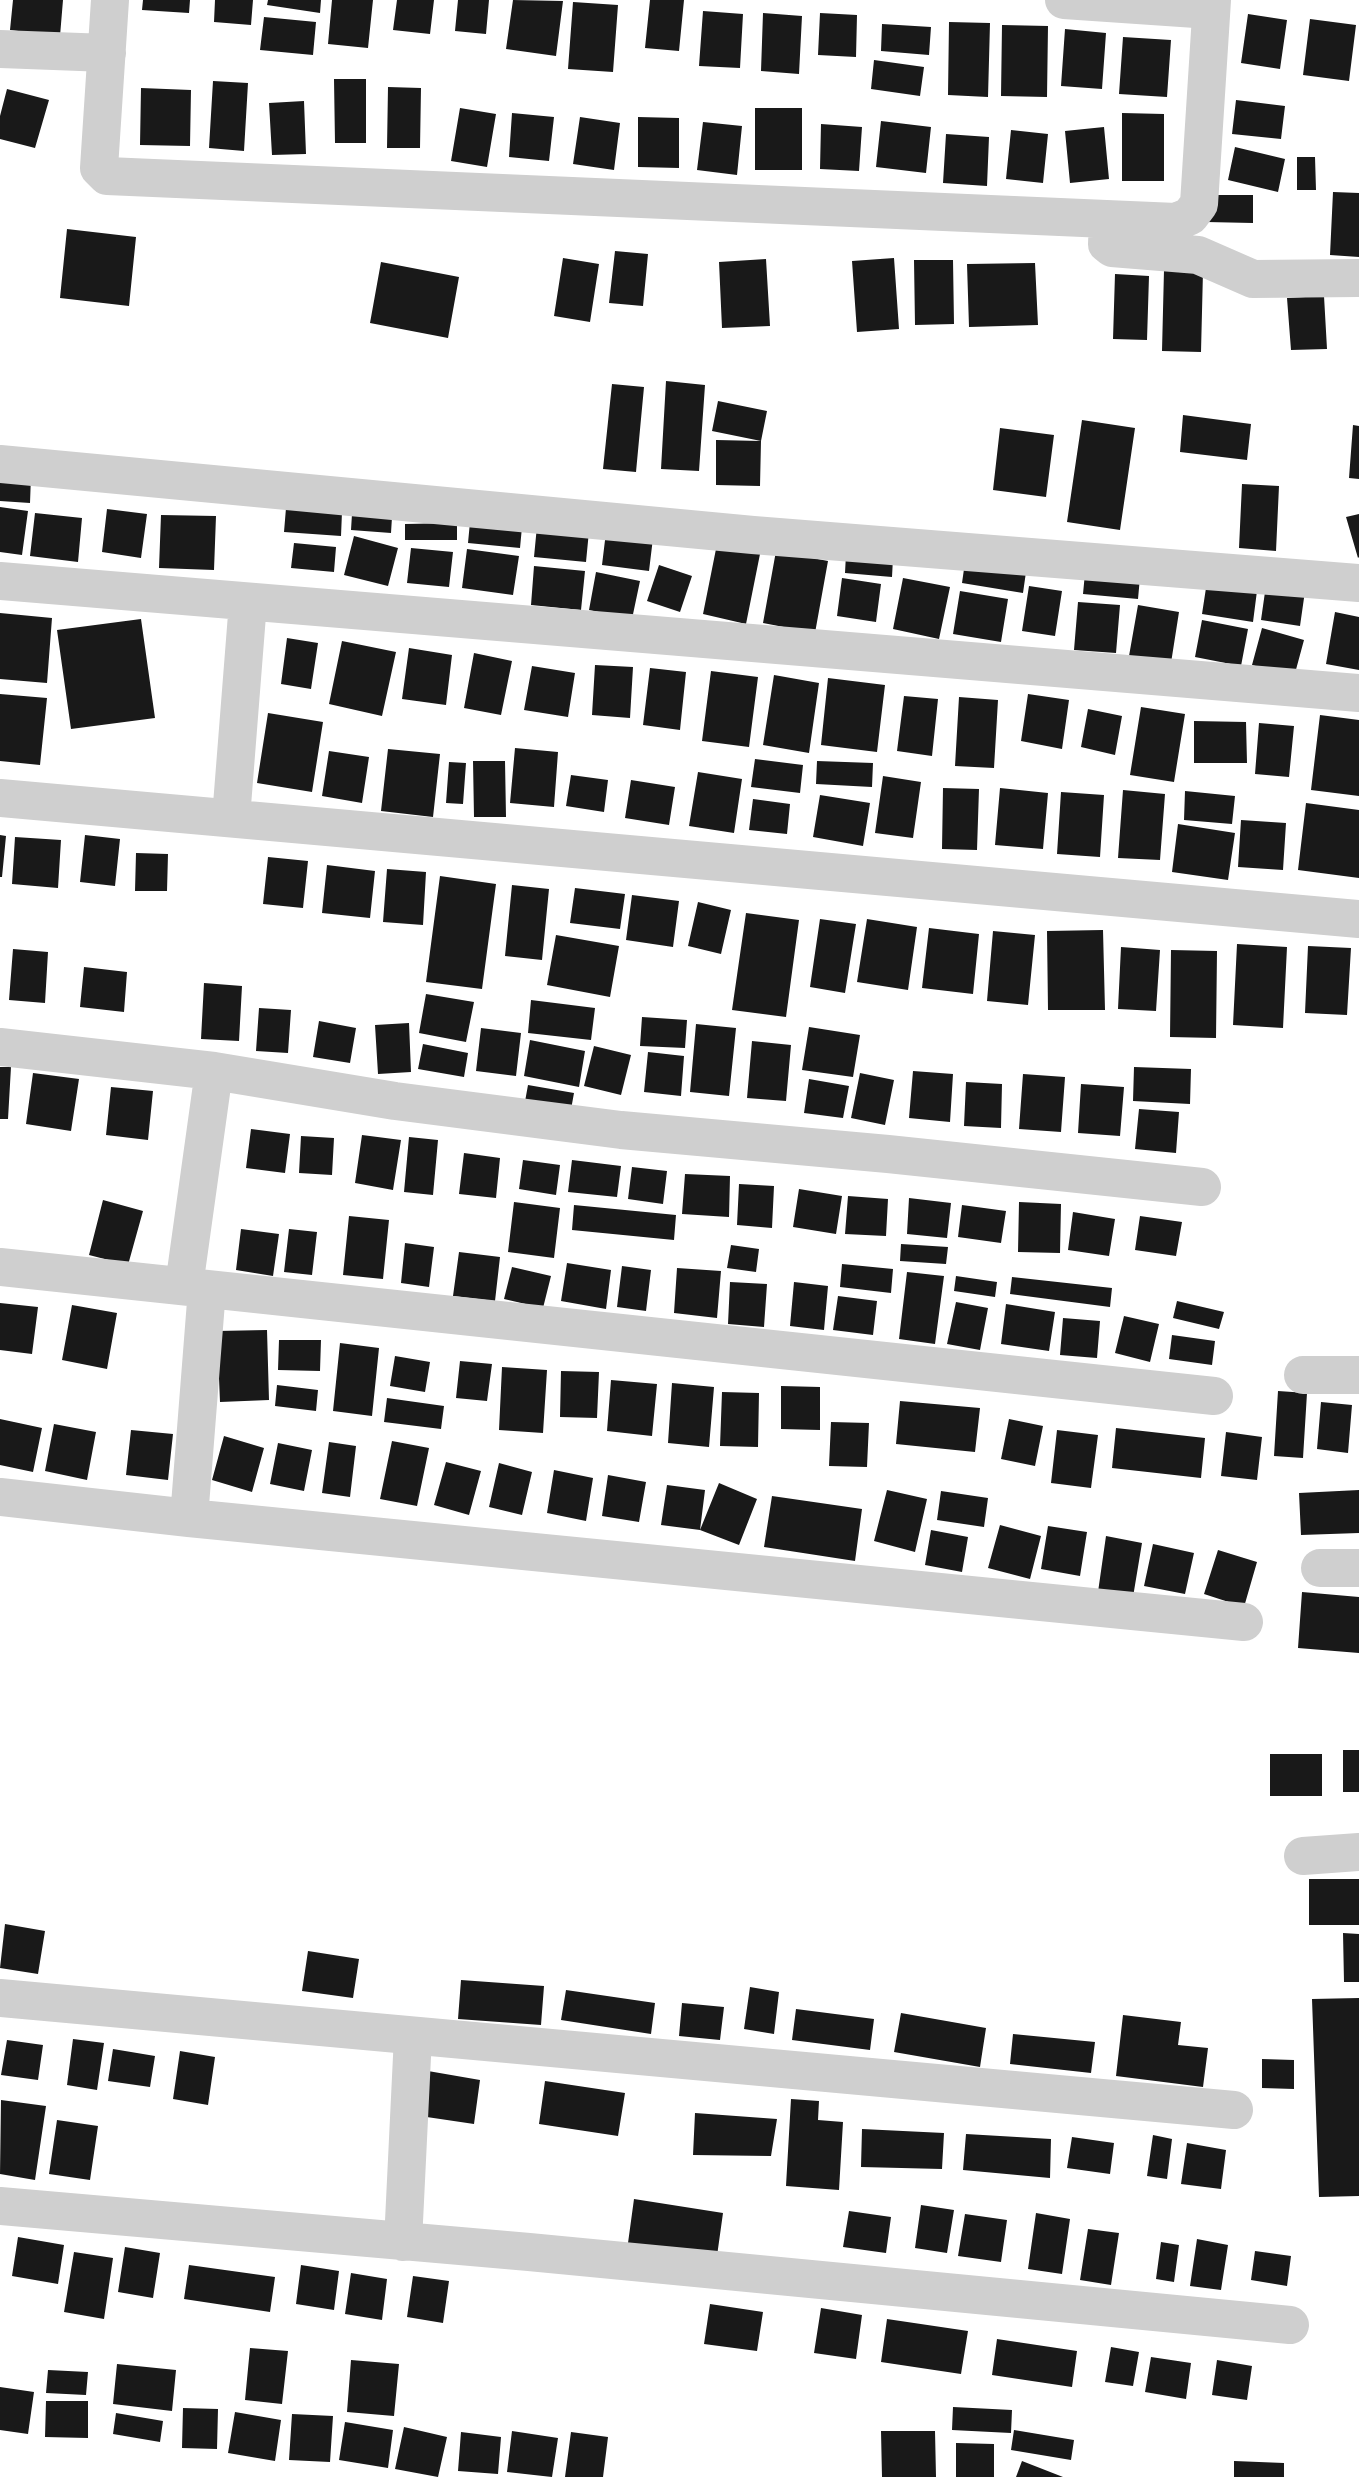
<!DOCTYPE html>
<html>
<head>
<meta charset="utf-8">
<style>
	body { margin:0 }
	canvas { display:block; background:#fff }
</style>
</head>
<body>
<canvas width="1359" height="2477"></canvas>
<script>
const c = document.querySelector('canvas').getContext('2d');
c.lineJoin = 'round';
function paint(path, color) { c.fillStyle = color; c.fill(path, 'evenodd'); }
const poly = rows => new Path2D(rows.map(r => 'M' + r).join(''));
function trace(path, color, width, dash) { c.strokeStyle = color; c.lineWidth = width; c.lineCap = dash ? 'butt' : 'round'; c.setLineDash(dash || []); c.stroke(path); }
paint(poly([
	[13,0,63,0,60,36,10,30],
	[143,0,190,0,189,13,142,10],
	[215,0,253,0,251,25,214,22],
	[268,0,321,0,320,13,267,5],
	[332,0,373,0,368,48,328,44],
	[397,0,434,0,430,34,393,30],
	[458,0,489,0,486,34,455,31],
	[513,0,563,1,556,56,506,49],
	[650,0,684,0,679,51,645,48],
	[573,2,618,5,613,72,568,69],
	[703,11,743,14,740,68,699,66],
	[763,13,802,16,799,74,761,71],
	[820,13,857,15,856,57,818,55],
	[1248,14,1287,20,1280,69,1241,63],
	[264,17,316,22,313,55,260,50],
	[1310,19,1356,25,1349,81,1303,75],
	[949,22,990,23,988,97,948,95],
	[882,24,931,27,929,55,881,51],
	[1002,25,1048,26,1047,97,1001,96],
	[1065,29,1106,33,1102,89,1061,86],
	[1123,37,1171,40,1167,97,1119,94],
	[874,60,924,67,920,96,871,89],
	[334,79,366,79,366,143,335,143],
	[213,81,248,83,244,151,209,148],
	[388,87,421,88,420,148,387,148],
	[141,88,191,90,190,146,140,145],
	[7,89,49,100,35,148,0,139,0,116],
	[1236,100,1285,106,1281,139,1232,134],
	[304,101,306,154,272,155,269,103],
	[460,108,496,114,487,167,451,161],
	[755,108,802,108,802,170,755,170],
	[512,113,554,117,549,161,509,157],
	[1122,113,1164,114,1164,181,1122,181],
	[580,117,620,123,614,170,573,164],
	[638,117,679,118,679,168,638,167],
	[881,121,931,127,926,173,876,167],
	[703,122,742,126,737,175,697,170],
	[821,124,862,127,859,171,820,169],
	[1104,127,1109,179,1070,183,1065,131],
	[1011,130,1048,134,1043,183,1006,179],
	[946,134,989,137,987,186,943,183],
	[1235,147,1285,159,1278,192,1228,180],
	[1297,157,1315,157,1316,190,1297,190],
	[1333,192,1359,193,1359,257,1330,255],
	[1207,195,1253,195,1253,223,1206,222],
	[67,229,136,237,129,306,60,298],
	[615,251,648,254,643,306,609,303],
	[563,258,599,264,590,322,554,316],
	[894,258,899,329,857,332,852,261],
	[766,259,770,326,722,328,719,262],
	[914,260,953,260,954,324,915,325],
	[381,262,459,277,448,338,370,323],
	[1035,263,1038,325,969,327,967,264],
	[1164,270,1203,271,1201,352,1162,351],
	[1115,274,1149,276,1147,340,1113,339],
	[1324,296,1327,349,1291,350,1287,298],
	[666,381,705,385,699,471,661,469],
	[612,384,644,387,636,472,603,469],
	[718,401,767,411,761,441,712,431],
	[1183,415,1251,424,1247,460,1180,452],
	[1082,420,1135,428,1120,530,1067,522],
	[1353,425,1359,426,1359,479,1349,478],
	[1000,428,1054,435,1046,497,993,490],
	[716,440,761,441,760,486,716,485],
	[0,474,31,476,30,503,0,501],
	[1242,484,1279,486,1276,551,1239,548],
	[0,507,28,511,22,555,0,552],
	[286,508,342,512,341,536,284,532],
	[107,509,147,514,141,558,102,552],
	[35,513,82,518,78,562,30,556],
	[352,514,392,517,391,533,351,530],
	[1359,514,1359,557,1358,558,1346,517],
	[161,515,216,516,214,570,159,568],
	[470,522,522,527,520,548,468,543],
	[457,523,457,540,405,540,405,524],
	[537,526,589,531,586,562,534,557],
	[606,532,653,538,649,571,602,565],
	[354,536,398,548,388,586,344,575],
	[294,543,336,547,334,572,291,568],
	[717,544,760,554,746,624,703,614],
	[411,548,453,552,449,587,407,583],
	[467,549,519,556,513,595,462,588],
	[776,551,828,561,815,633,763,623],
	[846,554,893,558,892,577,845,573],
	[965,562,1026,572,1023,593,962,583],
	[659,565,692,576,680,612,647,601],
	[534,566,585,571,581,610,531,605],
	[596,572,640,581,632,619,589,610],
	[1085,573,1140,577,1138,599,1083,594],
	[1208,575,1258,583,1253,622,1202,614],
	[842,578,881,584,876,622,837,616],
	[903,578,950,587,939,639,893,629],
	[1266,585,1305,591,1300,626,1261,620],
	[1029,586,1062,591,1055,636,1022,631],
	[960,591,1008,599,1001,642,953,634],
	[1078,602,1120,605,1116,653,1074,650],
	[1138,605,1179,612,1171,663,1129,656],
	[1335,612,1359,617,1359,670,1326,664],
	[0,613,52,618,47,683,0,679],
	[141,619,155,718,71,729,57,630],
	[1202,620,1248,629,1241,666,1195,657],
	[1262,628,1304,640,1294,677,1252,665],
	[287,638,318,643,311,689,281,684],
	[342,641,396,652,382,716,329,704],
	[409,648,452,655,446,705,402,699],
	[474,653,512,661,501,715,464,708],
	[595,665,633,667,630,718,592,715],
	[532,666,575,673,568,717,524,710],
	[650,668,686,672,680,730,643,725],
	[711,671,758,677,749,747,702,741],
	[774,675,819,683,809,753,763,745],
	[828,678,885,685,877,752,821,745],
	[0,694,47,698,40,765,0,761],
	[1028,694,1069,700,1062,749,1021,741],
	[904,696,938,699,932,756,897,751],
	[959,697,998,700,994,768,955,766],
	[1141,707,1185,714,1174,782,1130,775],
	[1088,709,1122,716,1115,755,1081,747],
	[268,713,323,722,312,792,257,783],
	[1320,715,1359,720,1359,796,1311,790],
	[1194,721,1246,722,1247,763,1194,763],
	[1259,723,1294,726,1289,777,1255,774],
	[515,748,558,752,554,807,510,803],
	[388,749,440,754,433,817,381,811],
	[329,751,369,757,362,803,322,796],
	[755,759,803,765,800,793,751,787],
	[473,761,505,761,506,817,474,817],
	[817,761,873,763,872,787,816,784],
	[449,762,466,763,463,804,446,803],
	[698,772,742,779,734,833,689,826],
	[571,775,608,780,604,812,566,806],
	[883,776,921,782,913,838,875,833],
	[631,780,675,787,669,825,625,818],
	[943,788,979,789,977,850,942,849],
	[1000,788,1048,793,1043,849,995,845],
	[1123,790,1165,794,1160,860,1118,858],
	[1185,791,1235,796,1232,824,1184,820],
	[1061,792,1104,795,1100,857,1057,854],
	[820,795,870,803,863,846,813,837],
	[753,799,790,804,787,834,749,830],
	[1306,803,1359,810,1359,878,1298,870],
	[1241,820,1286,823,1283,870,1238,867],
	[1178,824,1235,833,1228,880,1172,872],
	[0,835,6,836,2,877,0,877],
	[85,835,120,839,115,886,80,882],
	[15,837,61,840,58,888,12,884],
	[136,853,168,854,167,891,135,891],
	[268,857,308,861,303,908,263,904],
	[327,865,375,871,370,918,322,913],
	[387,869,426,872,423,925,383,922],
	[440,876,496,884,482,989,426,982],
	[512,885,549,889,542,960,505,956],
	[575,888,625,894,620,929,570,923],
	[632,895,679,901,673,947,626,940],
	[698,902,731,910,721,954,688,946],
	[746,913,799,920,786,1017,732,1010],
	[820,919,856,924,845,993,810,987],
	[867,919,917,927,908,990,857,982],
	[929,928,979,934,973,994,922,988],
	[1103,930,1105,1010,1048,1010,1047,931],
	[993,931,1035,935,1028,1005,987,1001],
	[556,935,619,946,610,997,547,985],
	[1237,944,1287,947,1283,1028,1233,1025],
	[1308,946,1351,948,1347,1015,1305,1013],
	[1121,947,1160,950,1156,1011,1118,1009],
	[13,949,48,952,45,1003,9,1000],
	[1171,950,1217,951,1216,1038,1170,1037],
	[84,967,127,972,124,1012,80,1007],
	[204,983,242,986,239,1041,201,1039],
	[426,994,474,1002,466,1042,419,1033],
	[531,1000,595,1008,591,1040,528,1033],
	[259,1008,291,1010,288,1053,256,1051],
	[642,1017,687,1020,685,1048,640,1046],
	[319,1021,356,1028,350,1063,313,1057],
	[409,1023,411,1072,378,1074,375,1025],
	[696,1024,736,1028,729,1096,690,1092],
	[809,1027,860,1035,853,1077,802,1070],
	[481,1028,521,1033,516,1076,476,1071],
	[530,1040,585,1051,579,1087,524,1076],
	[752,1041,791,1045,786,1101,747,1098],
	[423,1044,468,1053,464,1077,418,1069],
	[594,1046,631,1055,621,1095,584,1086],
	[648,1052,684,1056,681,1096,644,1092],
	[0,1067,11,1067,8,1119,0,1119],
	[1134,1067,1191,1069,1190,1104,1133,1101],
	[913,1071,953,1074,950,1122,909,1118],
	[33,1073,79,1079,71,1131,26,1124],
	[860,1073,894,1080,885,1125,851,1118],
	[1023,1074,1065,1077,1061,1132,1019,1129],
	[809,1079,849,1086,843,1118,804,1113],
	[966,1082,1002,1084,1001,1128,964,1126],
	[1081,1084,1124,1087,1120,1136,1078,1133],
	[528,1085,574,1093,570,1115,524,1107],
	[111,1087,153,1091,148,1140,106,1135],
	[1139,1109,1179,1112,1176,1153,1135,1149],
	[251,1129,290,1134,285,1173,246,1168],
	[362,1135,401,1140,393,1190,355,1183],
	[301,1136,334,1138,332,1175,299,1173],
	[409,1137,438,1140,433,1195,404,1192],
	[464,1153,500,1158,496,1198,459,1194],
	[523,1160,560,1165,556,1195,519,1189],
	[572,1160,621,1166,617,1197,568,1192],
	[632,1167,667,1171,663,1204,628,1199],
	[685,1174,730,1176,729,1217,682,1214],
	[739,1184,774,1186,772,1228,737,1225],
	[799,1189,842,1196,836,1234,793,1227],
	[848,1196,888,1199,886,1236,845,1234],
	[909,1198,951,1203,947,1238,907,1234],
	[103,1200,143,1211,128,1265,89,1255],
	[514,1202,560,1208,554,1258,508,1252],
	[1019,1202,1061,1204,1060,1253,1018,1252],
	[574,1205,676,1215,674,1240,572,1230],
	[962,1205,1006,1211,1001,1243,958,1237],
	[1073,1212,1115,1219,1109,1256,1068,1250],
	[349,1216,389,1220,383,1279,343,1275],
	[1140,1216,1182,1222,1176,1256,1135,1250],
	[241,1229,279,1234,273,1276,236,1270],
	[289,1229,317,1232,312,1275,284,1272],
	[405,1243,434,1247,429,1287,401,1283],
	[901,1244,948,1247,946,1264,900,1261],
	[731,1245,759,1249,756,1272,727,1268],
	[459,1252,500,1257,495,1301,453,1296],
	[567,1263,611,1270,606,1309,561,1301],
	[842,1264,893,1269,891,1293,840,1287],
	[622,1266,651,1270,646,1311,617,1307],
	[512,1267,551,1276,543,1308,504,1299],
	[677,1268,721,1271,717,1318,674,1313],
	[907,1272,944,1276,935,1344,899,1339],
	[956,1276,997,1282,995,1297,954,1291],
	[1012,1277,1112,1288,1110,1307,1010,1294],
	[730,1282,767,1284,764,1327,728,1324],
	[794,1282,828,1286,824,1330,790,1326],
	[838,1296,877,1301,873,1335,833,1330],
	[1177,1301,1224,1312,1219,1329,1173,1318],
	[956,1302,988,1308,980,1350,947,1344],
	[0,1303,38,1307,32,1354,0,1350],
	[1006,1304,1055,1312,1049,1351,1001,1344],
	[72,1305,117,1313,107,1369,62,1360],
	[1124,1316,1159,1324,1150,1362,1115,1353],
	[1063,1318,1100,1321,1097,1358,1060,1355],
	[267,1330,269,1400,220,1402,217,1331],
	[1172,1335,1215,1341,1212,1365,1169,1359],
	[279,1340,321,1340,320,1371,278,1370],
	[340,1343,379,1348,372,1416,333,1411],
	[395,1356,430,1362,425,1392,390,1386],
	[460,1361,492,1364,487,1401,456,1398],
	[502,1367,547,1370,543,1433,499,1430],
	[561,1371,599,1372,597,1418,560,1417],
	[611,1380,657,1384,652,1436,607,1431],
	[672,1383,714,1387,709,1447,668,1443],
	[277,1385,318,1390,316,1411,275,1406],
	[781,1386,820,1387,820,1430,781,1429],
	[1278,1391,1307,1393,1303,1458,1274,1456],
	[722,1392,759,1393,758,1447,720,1446],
	[387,1398,444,1406,441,1429,384,1422],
	[900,1401,980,1408,975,1452,896,1444],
	[1321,1402,1352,1405,1348,1453,1317,1449],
	[0,1419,42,1428,33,1472,0,1465],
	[1009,1419,1043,1426,1035,1466,1001,1459],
	[831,1422,869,1423,867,1467,829,1466],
	[54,1424,96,1432,87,1480,45,1471],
	[1116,1428,1205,1438,1201,1478,1112,1468],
	[131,1430,173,1434,168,1480,126,1475],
	[1057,1430,1098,1435,1091,1488,1051,1483],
	[1226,1432,1262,1437,1257,1480,1221,1476],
	[224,1436,264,1448,252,1492,212,1480],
	[392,1441,429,1448,417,1506,380,1499],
	[329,1442,356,1446,350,1497,322,1493],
	[278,1443,312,1450,304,1491,270,1484],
	[446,1462,481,1471,469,1515,434,1505],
	[499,1463,532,1472,522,1515,489,1507],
	[554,1470,593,1478,586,1521,547,1513],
	[608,1475,646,1482,639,1522,602,1516],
	[719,1483,757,1499,739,1545,700,1530,661,1525,667,1485,705,1490,700,1530],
	[887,1490,927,1499,915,1552,874,1541],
	[1359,1490,1359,1533,1301,1535,1299,1493],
	[941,1491,988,1498,984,1527,937,1520],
	[772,1496,862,1509,855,1561,764,1547],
	[1000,1525,1041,1536,1030,1579,988,1568],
	[1048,1526,1087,1532,1080,1576,1041,1569],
	[931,1530,968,1537,962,1572,925,1565],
	[1106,1536,1142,1543,1133,1597,1098,1592],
	[1153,1544,1194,1553,1185,1594,1144,1586],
	[1218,1550,1257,1562,1244,1607,1204,1594],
	[1302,1592,1359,1597,1359,1653,1298,1648],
	[1343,1750,1359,1750,1359,1792,1343,1792],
	[1270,1754,1322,1754,1322,1796,1270,1796],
	[1309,1879,1359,1879,1359,1925,1309,1925],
	[5,1924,45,1931,38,1974,0,1968],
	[1343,1933,1359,1934,1359,1982,1344,1982],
	[308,1951,359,1959,353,1998,302,1991],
	[461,1980,544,1986,541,2025,458,2019],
	[750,1987,779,1992,774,2034,744,2029],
	[566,1990,655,2003,651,2034,561,2020],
	[1359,1998,1359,2196,1319,2197,1312,1999],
	[682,2003,724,2007,720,2040,679,2036],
	[796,2009,874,2019,870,2050,792,2040],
	[901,2013,986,2028,980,2067,894,2052],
	[1123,2015,1181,2022,1178,2045,1208,2048,1203,2087,1116,2076],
	[1013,2034,1095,2042,1091,2073,1010,2064],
	[73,2039,104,2043,97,2090,67,2085],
	[7,2040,43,2045,38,2080,1,2075],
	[113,2049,155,2056,150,2087,108,2081],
	[180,2051,215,2057,208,2105,173,2099],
	[1262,2059,1294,2060,1294,2089,1262,2088],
	[428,2071,480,2080,474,2124,420,2116],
	[545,2081,625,2093,618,2136,539,2124],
	[791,2099,819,2101,818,2120,843,2122,839,2190,786,2186],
	[1,2100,46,2106,35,2180,0,2174],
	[695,2113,777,2119,771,2156,693,2155],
	[57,2120,98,2126,90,2180,49,2174],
	[862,2129,944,2133,942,2169,861,2167],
	[966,2134,1051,2139,1050,2178,963,2170],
	[1153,2135,1172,2139,1167,2179,1147,2176],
	[1072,2137,1114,2143,1110,2174,1067,2168],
	[1187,2143,1226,2150,1221,2189,1181,2184],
	[634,2199,723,2213,717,2256,628,2243],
	[921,2205,954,2210,947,2253,915,2248],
	[849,2211,891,2217,886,2253,843,2247],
	[1036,2213,1070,2219,1062,2274,1028,2269],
	[965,2214,1007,2220,1001,2262,958,2256],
	[1088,2229,1119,2233,1111,2285,1080,2280],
	[18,2237,64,2245,58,2284,12,2276],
	[1197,2239,1228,2245,1221,2290,1190,2286],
	[1161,2242,1179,2245,1174,2282,1156,2279],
	[125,2247,160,2253,153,2298,118,2292],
	[1255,2251,1291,2256,1287,2286,1251,2280],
	[74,2252,113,2258,104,2319,64,2312],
	[189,2265,275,2277,270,2312,184,2299],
	[301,2265,339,2271,334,2310,296,2304],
	[351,2273,387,2279,382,2320,345,2314],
	[413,2276,449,2281,443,2323,407,2317],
	[710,2304,763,2312,757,2351,704,2344],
	[821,2308,862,2315,856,2359,814,2353],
	[887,2319,968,2331,961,2374,881,2362],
	[997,2339,1077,2351,1072,2387,992,2375],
	[1111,2347,1139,2352,1133,2386,1105,2382],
	[250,2348,288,2351,282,2404,245,2400],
	[1151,2357,1191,2363,1186,2399,1145,2392],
	[351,2360,399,2364,394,2416,347,2412],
	[1217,2360,1252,2366,1247,2400,1212,2395],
	[117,2364,176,2370,172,2411,113,2404],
	[48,2370,88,2372,86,2395,46,2393],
	[0,2387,34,2392,28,2434,0,2430],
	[46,2401,88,2401,88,2438,45,2437],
	[953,2407,1012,2410,1011,2433,952,2430],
	[183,2408,218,2409,217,2449,182,2448],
	[235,2412,281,2420,275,2461,228,2453],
	[116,2413,163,2421,160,2442,113,2434],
	[292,2414,333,2416,330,2462,289,2460],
	[345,2422,393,2430,388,2468,339,2460],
	[404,2427,447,2437,438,2477,395,2469],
	[1014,2430,1074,2440,1071,2460,1011,2450],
	[512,2431,558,2438,552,2477,507,2472],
	[881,2431,935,2431,936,2477,882,2477],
	[461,2432,501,2437,498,2474,458,2471],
	[571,2432,608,2437,603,2477,565,2477],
	[956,2443,994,2444,994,2477,956,2477],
	[1022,2461,1063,2477,1016,2477],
	[1234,2461,1284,2463,1284,2477,1234,2477]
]), '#191919');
trace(poly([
	[110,0,99,168,107,176,1176,222,1190,216,1199,204,1212,0],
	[1064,0,1211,10],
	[0,49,107,53],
	[1108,220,1107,244,1112,248,1198,255,1253,279,1359,278],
	[0,464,753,535,1359,583],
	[0,581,1359,693],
	[0,798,1359,919],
	[231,818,248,602],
	[0,1047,214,1071,395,1101,621,1130,888,1154,1202,1187],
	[0,1267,1214,1396],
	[184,1286,214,1071],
	[1303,1375,1359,1375],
	[0,1497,189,1518,1244,1622],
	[189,1518,207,1289],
	[1320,1568,1359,1568],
	[1303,1856,1359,1852],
	[0,1998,1234,2110],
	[0,2206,529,2252,1290,2325],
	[403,2242,413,2036]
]), '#cfcfcf', 38);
</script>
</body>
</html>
